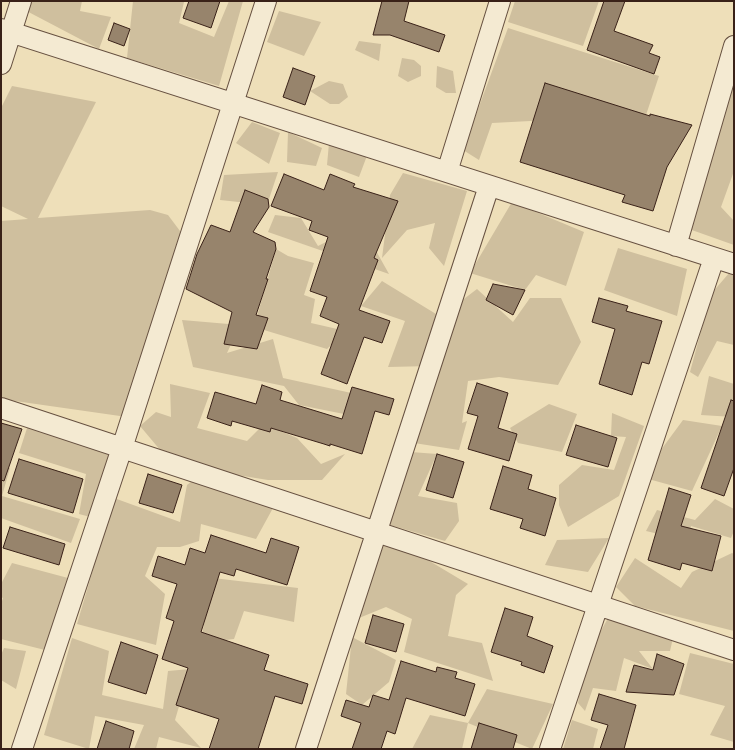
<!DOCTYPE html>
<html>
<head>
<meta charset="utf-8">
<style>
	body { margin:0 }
	#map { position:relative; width:735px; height:750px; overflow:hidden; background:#eedfb9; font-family:"EB Garamond",serif }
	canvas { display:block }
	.frame { position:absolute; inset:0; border:2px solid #392118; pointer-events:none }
</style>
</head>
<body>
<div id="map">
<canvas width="735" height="750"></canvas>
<div class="frame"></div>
</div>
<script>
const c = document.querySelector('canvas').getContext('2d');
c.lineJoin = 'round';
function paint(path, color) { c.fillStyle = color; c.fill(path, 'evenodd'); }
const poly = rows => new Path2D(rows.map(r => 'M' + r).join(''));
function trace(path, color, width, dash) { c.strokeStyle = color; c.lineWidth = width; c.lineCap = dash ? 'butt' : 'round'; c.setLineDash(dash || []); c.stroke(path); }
paint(poly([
	[24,1,82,1,80,11,111,17,99,49,19,7],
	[133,1,184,2,179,23,214,37,229,1,243,1,219,86,127,58],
	[515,1,599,1,583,46,508,22],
	[279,11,321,22,304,56,267,42],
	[508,28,659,76,646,115,492,123,479,160,463,150],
	[359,41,381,44,379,61,355,50],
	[402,58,414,60,421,66,421,76,408,82,398,76],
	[437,66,453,71,456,93,446,93,436,87],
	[734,71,734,171,721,207,734,221,734,245,689,229],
	[329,81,343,84,348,97,339,104,330,104,310,91],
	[12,86,96,102,38,218,150,210,168,215,183,235,127,417,1,399,1,221,28,219,1,206,1,108],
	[252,122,280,133,269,164,236,143],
	[288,132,322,148,316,166,287,162],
	[329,143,368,153,359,177,327,165],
	[278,172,267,205,220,200,224,175],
	[403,173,467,191,444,266,429,248,435,223,407,230,382,258,390,195],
	[512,202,584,232,566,286,536,275,525,290,470,273],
	[275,215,301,218,318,246,336,237,375,249,389,274,268,232],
	[618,248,687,269,677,316,604,290],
	[276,249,288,256,314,263,304,295,315,299,311,323,346,331,327,349,254,327],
	[730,272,734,274,734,345,717,341,698,377,690,372,711,294],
	[382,281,436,314,431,366,388,367,405,321,361,306],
	[477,289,513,322,530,298,561,298,581,342,558,385,499,377,468,381,462,423,467,421,459,450,414,443,456,305],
	[182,320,240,325,227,353,273,339,283,378,356,394,344,414,299,405,284,386,193,367],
	[709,376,734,384,734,417,701,415],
	[170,384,210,393,197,428,247,441,264,424,297,438,321,464,345,454,322,480,268,480,212,471,161,451,140,426,156,412,171,417],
	[549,404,577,414,562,452,518,443,510,428],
	[612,413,644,426,619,496,568,527,559,505,559,485,582,465,614,470,626,437,611,436],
	[683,420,722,426,692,491,641,477],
	[28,425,112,456,94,518,79,514,86,474,19,453],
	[411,452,437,454,418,496,457,503,459,521,445,541,390,525],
	[1,465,10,468,2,496,80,519,71,543,1,518],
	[192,481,273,508,256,539,201,524,199,541,180,547,157,547,145,576,165,594,156,645,77,624,114,498,180,522,187,485],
	[715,499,734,509,734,531,731,538,691,526,688,541,646,531,657,510,695,520],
	[386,535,468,584,456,595,448,636,482,643,493,681,404,652,412,619,386,607,359,618],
	[609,538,588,572,545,565,557,540],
	[732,553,734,554,734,631,635,606,616,587,635,558,681,588,692,572],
	[12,563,68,578,45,650,1,639,1,604,3,598,1,597,1,584],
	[213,578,298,588,294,622,244,611,234,639,217,641,196,665],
	[616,604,676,625,670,651,639,651,653,669,624,658,616,691,593,688,585,711,578,703,585,659],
	[352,637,396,660,389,682,362,705,346,694],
	[72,638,109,651,102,695,163,709,168,671,190,669,175,720,201,748,159,737,156,749,134,749,144,725,95,716,89,749,44,735],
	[4,648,26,651,16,689,1,680,1,655],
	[690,653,734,664,734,742,710,735,725,706,679,694],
	[487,689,553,704,532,749,468,723,462,749,412,749,430,715,468,723],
	[572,720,598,729,593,749,563,749]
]), '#cfbf9e');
const building = poly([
	[189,1,220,1,211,28,183,18,189,1],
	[382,1,409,1,404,21,445,35,439,52,390,35,373,35,382,1],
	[604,1,625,1,614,31,653,45,649,53,660,57,654,74,587,50,604,1],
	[114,23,130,29,124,46,108,40,114,23],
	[293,68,315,76,305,105,283,97,293,68],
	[545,83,650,116,650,114,692,125,667,167,653,211,622,202,625,195,520,162,545,83],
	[284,174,324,190,330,174,355,184,353,187,398,201,374,258,378,260,359,310,390,321,382,343,364,337,347,384,321,374,339,324,320,316,327,297,310,291,328,237,309,230,312,221,271,206,284,174],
	[245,190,268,199,269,207,253,232,275,242,276,249,266,279,268,279,256,315,268,318,257,349,224,344,232,312,186,289,197,254,211,225,230,232,245,190],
	[493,284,525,290,513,315,486,300,493,284],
	[599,298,628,306,626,311,662,321,649,364,642,362,632,395,599,384,615,329,592,322,599,298],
	[477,383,508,393,498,428,517,434,509,461,468,449,478,416,467,413,477,383],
	[262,385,282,392,280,400,342,419,352,387,394,399,389,415,375,411,362,454,330,444,330,446,324,444,271,428,270,432,232,421,231,426,207,418,215,392,256,404,262,385],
	[731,400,734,401,734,468,724,496,701,488,731,400],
	[1,423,22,429,4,481,1,480,1,423],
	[576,425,617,438,608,467,566,455,576,425],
	[437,454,464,462,453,498,426,490,437,454],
	[19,459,83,479,73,513,8,493,19,459],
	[503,466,532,475,528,489,556,498,545,536,520,528,523,519,490,509,503,466],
	[148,474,182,485,173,513,139,503,148,474],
	[669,488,691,495,681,526,721,536,712,571,682,563,680,570,648,560,669,488],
	[10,527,65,544,59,565,3,548,10,527],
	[211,535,266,553,271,538,299,547,287,585,236,569,234,576,220,572,201,632,269,655,264,670,308,684,302,704,275,696,258,749,209,749,219,719,176,705,188,668,162,659,174,621,166,618,177,584,152,576,158,556,185,565,190,548,205,553,211,535],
	[505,608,533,617,527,636,553,646,544,673,521,665,522,662,491,652,505,608],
	[373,615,404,624,396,652,365,643,373,615],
	[121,642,158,655,146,694,108,682,121,642],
	[657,654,684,664,674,695,626,692,634,665,653,670,657,654],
	[401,661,436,672,437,667,457,672,455,678,475,684,465,716,406,698,395,734,387,731,381,749,352,749,361,723,341,716,346,700,369,707,373,695,389,700,401,661],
	[599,694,636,705,624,749,600,749,608,725,591,720,599,694],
	[106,721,134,731,129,749,97,749,106,721],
	[479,723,517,735,513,749,471,749,479,723]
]);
paint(building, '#97846c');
trace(building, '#392118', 1);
const street = poly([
	[1,29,734,264],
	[1,64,21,1],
	[447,172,500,1],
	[676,246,734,46],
	[1,408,734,650],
	[22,749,122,448,266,1],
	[306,749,489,186],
	[550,749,714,258]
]);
trace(street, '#665040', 22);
trace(street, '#f4ead2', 20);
</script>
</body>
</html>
